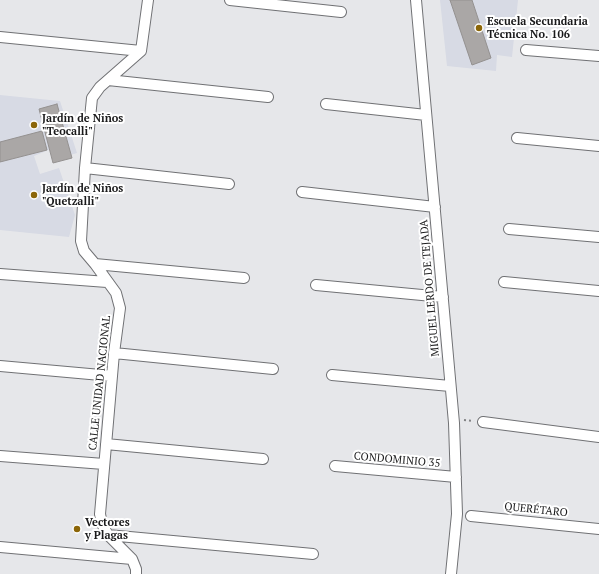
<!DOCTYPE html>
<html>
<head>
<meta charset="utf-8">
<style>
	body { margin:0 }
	canvas { display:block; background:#e6e7ea }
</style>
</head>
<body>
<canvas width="599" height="574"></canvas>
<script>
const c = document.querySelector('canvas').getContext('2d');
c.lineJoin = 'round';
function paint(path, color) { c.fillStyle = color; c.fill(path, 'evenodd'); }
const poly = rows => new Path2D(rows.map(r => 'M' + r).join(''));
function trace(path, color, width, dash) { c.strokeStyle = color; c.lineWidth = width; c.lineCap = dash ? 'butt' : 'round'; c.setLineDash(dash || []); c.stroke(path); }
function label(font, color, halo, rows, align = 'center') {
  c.font = font + ' "PT Serif",serif'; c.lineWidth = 4; c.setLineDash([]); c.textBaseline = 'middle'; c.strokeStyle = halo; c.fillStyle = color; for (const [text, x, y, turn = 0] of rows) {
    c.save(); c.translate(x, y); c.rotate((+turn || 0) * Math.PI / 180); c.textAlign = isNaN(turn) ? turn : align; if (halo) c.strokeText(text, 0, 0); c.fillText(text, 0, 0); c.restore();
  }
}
paint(poly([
	[440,0,518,0,512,57,497,55,496,71,447,66],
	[0,95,60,101,77,153,54,160,51,149,34,156,40,174,59,168,75,215,69,237,0,230]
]), '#d7dae4');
const building = poly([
	[450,0,472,0,491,58,472,65,450,0],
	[57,104,72,158,53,163,39,109,57,104],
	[42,131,47,150,0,162,0,142,42,131]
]);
paint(building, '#aaa7a6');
trace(building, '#949190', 1);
const street = poly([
	[230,0,341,12],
	[416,0,454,423,457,514,451,574],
	[0,37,141,51],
	[526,50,599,56],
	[108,80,268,97],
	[326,104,426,115],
	[517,138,599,146],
	[85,168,229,184],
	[302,192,435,207],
	[509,229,599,237],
	[95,264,244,278],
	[0,274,107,282],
	[504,282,599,291],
	[316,285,443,297],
	[114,353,273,369],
	[0,366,112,376],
	[332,375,450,386],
	[483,422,599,437],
	[106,444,263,459],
	[0,456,104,464],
	[335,466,456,477],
	[471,516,599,529],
	[108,535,313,554],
	[0,547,132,559],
	[136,574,136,569,132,559,108,535,102,524,100,514,114,353,120,308,116,293,95,264,84,251,81,241,85,168,92,98,100,87,141,51,148,0]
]);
trace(street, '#707174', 12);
trace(poly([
	[464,420,474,421]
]), '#828385', 2, [2, 3]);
trace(street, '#fff', 10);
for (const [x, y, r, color] of [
	[479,28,4,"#8c6608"],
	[34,125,4,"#8c6608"],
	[34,195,4,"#8c6608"],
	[77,529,4,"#8c6608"]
]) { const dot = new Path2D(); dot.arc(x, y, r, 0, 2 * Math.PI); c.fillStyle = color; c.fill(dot); trace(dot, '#fff', 1.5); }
label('bold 11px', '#1a1a1b', '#fff', [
	["Escuela Secundaria",487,22],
	["Técnica No. 106",487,35],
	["Jardín de Niños",42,119],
	["\"Teocalli\"",42,132],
	["Jardín de Niños",42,189],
	["\"Quetzalli\"",42,202],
	["Vectores",85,523],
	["y Plagas",85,536]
], 'left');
label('11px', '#1a1a1b', '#fff', [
	["MIGUEL LERDO DE TEJADA",430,288,-95],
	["CALLE UNIDAD NACIONAL",100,383,-84],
	["CONDOMINIO 35",397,460,5],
	["QUERÉTARO",536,510,6]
]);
</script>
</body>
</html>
